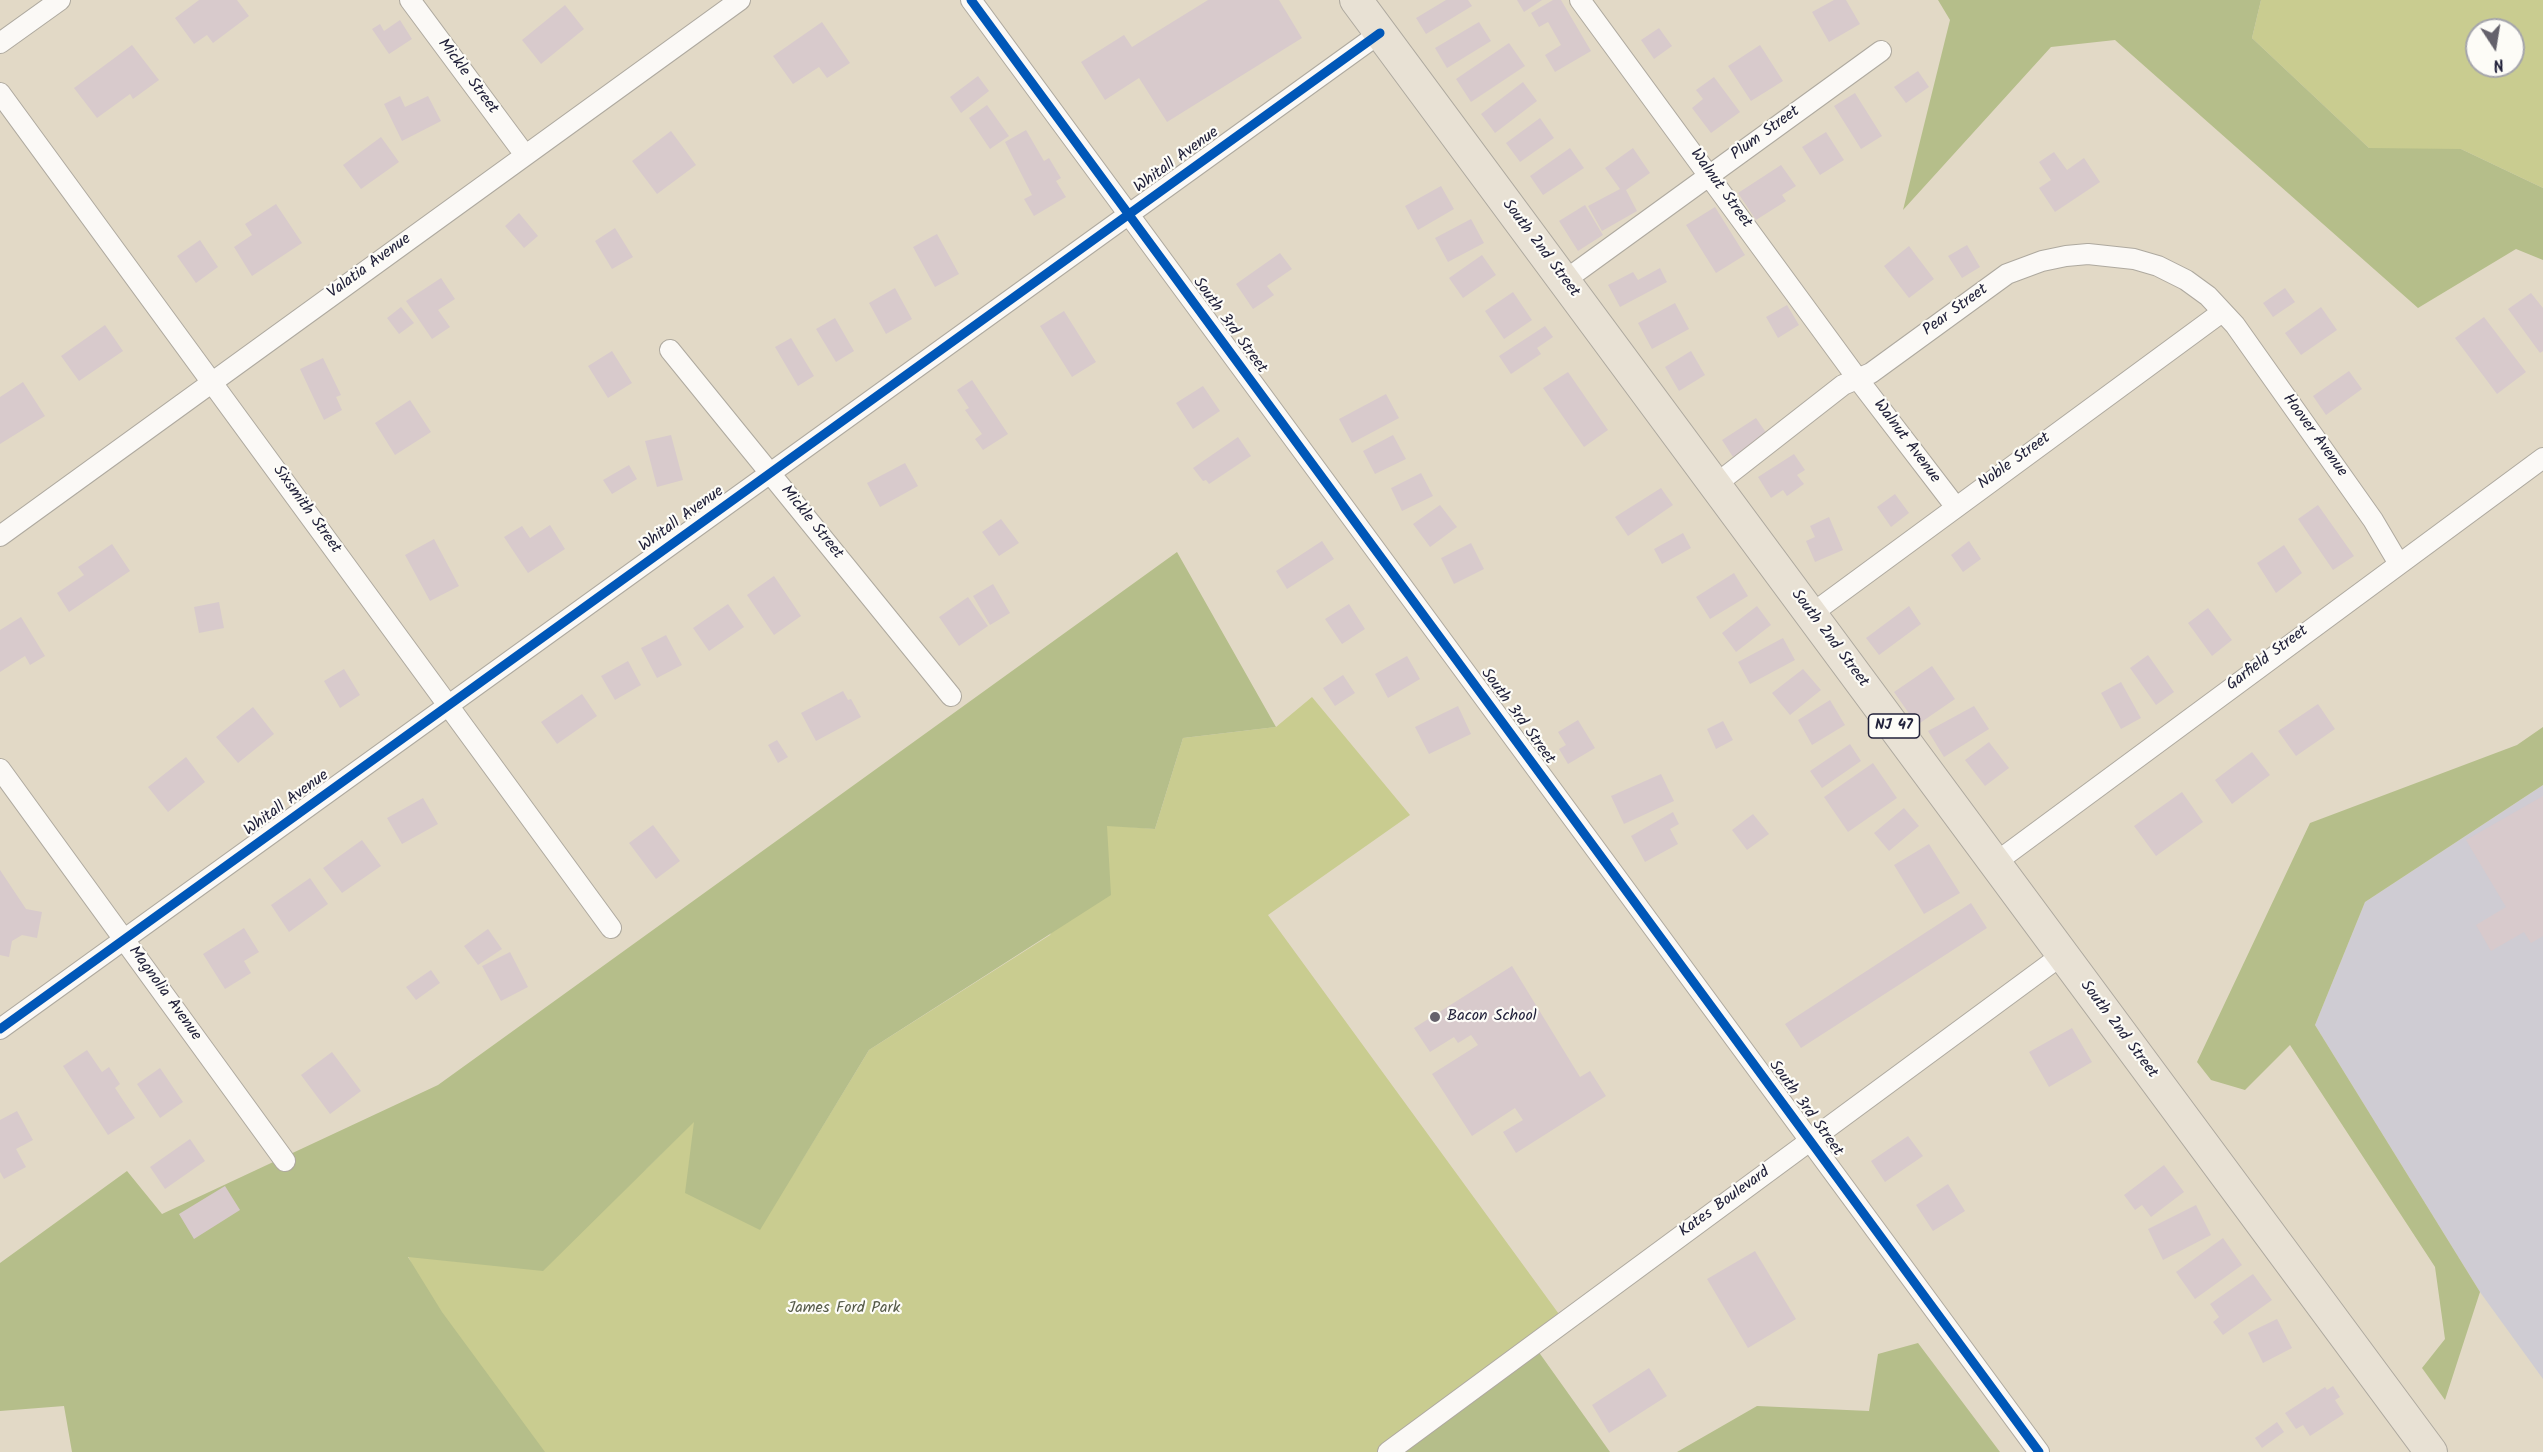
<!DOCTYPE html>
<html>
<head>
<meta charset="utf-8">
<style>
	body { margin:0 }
	#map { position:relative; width:2543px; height:1452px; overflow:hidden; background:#e2d9c6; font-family:Kalam,sans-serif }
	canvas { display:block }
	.north { position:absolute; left:2465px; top:18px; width:60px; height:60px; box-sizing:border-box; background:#fdfcf7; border:2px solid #a5a5ac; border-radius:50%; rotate:168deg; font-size:16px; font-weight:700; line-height:24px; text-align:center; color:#22223b }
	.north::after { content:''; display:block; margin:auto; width:21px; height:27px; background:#65626c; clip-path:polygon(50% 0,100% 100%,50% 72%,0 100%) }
</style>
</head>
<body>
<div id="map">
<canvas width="2543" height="1452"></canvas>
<div class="north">N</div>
</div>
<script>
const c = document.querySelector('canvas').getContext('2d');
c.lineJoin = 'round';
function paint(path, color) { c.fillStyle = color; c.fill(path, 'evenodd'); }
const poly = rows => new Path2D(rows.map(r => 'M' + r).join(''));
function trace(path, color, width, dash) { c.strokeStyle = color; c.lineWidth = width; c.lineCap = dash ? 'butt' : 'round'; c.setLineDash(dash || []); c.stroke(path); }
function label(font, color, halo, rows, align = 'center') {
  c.font = font + ' Kalam,sans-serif'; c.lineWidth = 4.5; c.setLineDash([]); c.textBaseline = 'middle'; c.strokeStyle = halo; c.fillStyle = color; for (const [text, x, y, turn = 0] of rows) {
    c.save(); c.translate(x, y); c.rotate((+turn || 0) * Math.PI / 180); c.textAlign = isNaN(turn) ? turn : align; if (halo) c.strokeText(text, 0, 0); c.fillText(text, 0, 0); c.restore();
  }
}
paint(poly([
	[2543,785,2543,1379,2480,1292,2315,1025,2365,902]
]), '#cfccd3');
paint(poly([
	[2261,0,2543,0,2543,188,2461,149,2370,149,2252,38],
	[2477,30,2513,30,2513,66,2477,66],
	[1312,697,1410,815,1268,915,1564,1321,1388,1452,532,1452,423,1289,408,1256,471,1263,646,1169,694,1121,796,1170,869,1050,1050,935,1107,825,1155,829,1183,738,1276,727]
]), '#c9cc90');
paint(poly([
	[1938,0,2261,0,2252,38,2369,148,2461,149,2543,188,2543,260,2516,249,2418,308,2115,40,2051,47,1903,210,1950,20],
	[1177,552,1276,727,1183,738,1155,829,1107,826,1111,895,869,1050,760,1230,685,1193,694,1122,543,1271,408,1257,442,1312,545,1452,72,1452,64,1406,0,1411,0,1263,127,1171,162,1214,438,1085],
	[2543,727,2543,785,2365,902,2315,1025,2480,1292,2445,1400,2422,1368,2445,1339,2435,1267,2290,1045,2245,1090,2211,1080,2197,1062,2310,823,2517,745],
	[1918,1343,2000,1452,1677,1452,1757,1406,1869,1411,1878,1354],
	[1533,1344,1610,1452,1388,1452]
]), '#b5be8a');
paint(poly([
	[199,0,237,0,249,16,213,43,207,35,194,44,175,18],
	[1208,0,1279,0,1302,38,1167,122,1139,78,1105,100,1081,62,1124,35,1132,47],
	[1446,0,1468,0,1472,6,1426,34,1416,18],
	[1517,0,1542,0,1524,12],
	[1553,0,1561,0,1591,51,1555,72,1545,55,1561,45,1548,22,1539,27,1531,13],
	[1834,0,1846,0,1860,24,1829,42,1812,12],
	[565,5,584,29,541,64,522,40],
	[400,20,412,39,389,54,372,29,380,24,384,31],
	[822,22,850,63,827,78,819,67,793,84,773,56],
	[1479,22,1491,41,1447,68,1435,48],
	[1659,28,1672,46,1654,59,1641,40],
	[1509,43,1525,66,1471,102,1456,79],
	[132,45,159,80,133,99,130,94,97,118,74,88],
	[1760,45,1783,81,1751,101,1728,66],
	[1918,71,1929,87,1906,103,1894,87],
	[978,76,989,91,961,113,950,97],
	[1714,77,1740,112,1711,133,1692,108,1703,99,1696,90],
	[1523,82,1537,101,1495,133,1481,114],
	[1855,93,1882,136,1861,149,1834,106],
	[400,96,405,107,428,96,441,121,402,141,384,104],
	[987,105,1009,136,990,149,969,118],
	[1540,118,1554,138,1520,162,1506,143],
	[1026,130,1044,161,1049,158,1061,178,1056,181,1066,197,1034,216,1024,199,1032,195,1005,142],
	[671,131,696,165,657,194,632,161],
	[1826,132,1844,160,1820,175,1802,147],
	[381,137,399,162,361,189,343,165],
	[1570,148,1584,168,1543,195,1530,176],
	[1633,148,1650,173,1626,190,1637,211,1602,231,1588,206,1620,189,1605,168],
	[2054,152,2067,170,2084,158,2100,182,2055,212,2039,188,2051,180,2039,162],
	[1781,165,1796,186,1782,195,1786,201,1756,220,1738,193],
	[1441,186,1454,209,1418,230,1405,206],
	[276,204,302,243,252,276,234,247,252,235,245,224],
	[1585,205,1603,235,1578,251,1559,221],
	[1715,207,1745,255,1716,273,1686,225],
	[519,213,538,236,524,248,505,226],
	[1471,219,1484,243,1448,262,1435,238],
	[615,228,633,257,612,269,595,241],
	[937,234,959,274,935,287,913,247],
	[200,240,218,267,196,283,177,256],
	[1967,245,1980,267,1962,278,1948,256],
	[1909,246,1934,279,1909,298,1884,266],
	[1280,253,1292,269,1267,286,1274,295,1253,309,1236,284],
	[1482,255,1496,275,1463,298,1449,278],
	[1660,268,1667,282,1620,307,1608,285,1633,272,1638,280],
	[441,278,455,299,438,310,450,327,432,339,406,301],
	[895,288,912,319,886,334,869,303],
	[2285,288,2295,302,2273,317,2263,303],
	[1513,292,1532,320,1504,339,1485,311],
	[2531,293,2543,308,2543,351,2540,353,2508,309],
	[1675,303,1689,329,1652,349,1638,323],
	[1787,305,1799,325,1778,338,1766,317],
	[401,307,414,323,399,334,387,318],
	[2321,307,2337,330,2301,355,2285,333],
	[1064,311,1096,362,1072,377,1040,326],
	[2484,317,2526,372,2497,394,2455,338],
	[835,318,854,351,836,362,816,329],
	[105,325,123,351,79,381,61,356],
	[1545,326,1553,337,1537,348,1541,354,1511,374,1499,356],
	[791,338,814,376,798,386,775,347],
	[612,351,632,383,608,398,588,366],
	[1691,351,1705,375,1679,391,1665,367],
	[323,358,341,395,336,397,342,410,324,420,300,369],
	[2349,371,2362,389,2326,415,2313,396],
	[1568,372,1608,430,1584,447,1543,388],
	[972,380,1008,434,983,450,975,439,982,434,965,410,969,408,957,390],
	[23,382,45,416,0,444,0,397],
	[1203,386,1220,411,1193,429,1176,403],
	[1386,394,1399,418,1352,443,1339,419],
	[410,400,431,432,395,455,375,423],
	[1756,418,1767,434,1733,457,1722,440],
	[671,435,683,480,657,487,645,441],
	[1393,435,1406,459,1375,474,1363,451],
	[1238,437,1251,456,1209,484,1206,480,1203,481,1193,468],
	[1794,454,1805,470,1797,475,1804,484,1787,496,1783,490,1771,498,1758,477],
	[905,463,918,486,880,507,867,483],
	[629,465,637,479,612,494,603,480],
	[1421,473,1433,496,1402,511,1391,488],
	[1661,488,1673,505,1628,536,1615,517],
	[1895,494,1909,513,1891,527,1877,507],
	[1440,505,1457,527,1430,547,1413,524],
	[2318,505,2354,556,2333,570,2298,519],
	[1829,517,1843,550,1815,562,1806,541,1815,537,1810,526],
	[1001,519,1019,543,999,556,982,532],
	[550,525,565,549,528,573,504,537,522,526,530,538],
	[1683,533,1691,548,1662,564,1654,549],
	[434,539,459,586,430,601,405,555],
	[1322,541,1334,559,1287,589,1276,571],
	[1969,541,1981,559,1963,572,1951,555],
	[1471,543,1484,569,1454,584,1441,558],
	[112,544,130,571,69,612,57,593,84,575,78,567],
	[2284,545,2302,573,2276,593,2257,563],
	[1734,573,1748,596,1710,619,1696,597],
	[774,576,801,616,774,635,747,595],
	[993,584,1010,613,990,625,973,596],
	[968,597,988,626,959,646,939,617],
	[219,602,224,628,199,633,194,607],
	[728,604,744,627,709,651,693,628],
	[1349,604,1365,629,1342,644,1325,619],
	[1757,606,1771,625,1736,652,1722,633],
	[1909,606,1921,624,1879,655,1866,638],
	[2208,608,2232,640,2212,656,2188,623],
	[21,617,45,656,30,665,25,656,0,672,0,630],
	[666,635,682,665,657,678,641,648],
	[1783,638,1795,660,1750,684,1738,662],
	[2148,655,2174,692,2156,705,2130,668],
	[1407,656,1420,679,1388,698,1375,674],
	[628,661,641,685,615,700,601,676],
	[1932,666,1955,699,1917,725,1894,692],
	[344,669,360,695,340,708,324,681],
	[1803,669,1821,690,1790,715,1772,693],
	[1343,675,1355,693,1335,706,1323,688],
	[2121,682,2141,718,2121,729,2101,693],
	[843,691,848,700,851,699,861,717,816,741,801,713],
	[582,694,597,716,557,744,541,722],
	[1830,700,1845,725,1812,745,1798,720],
	[2318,704,2335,729,2296,756,2278,731],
	[1458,706,1471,734,1429,754,1415,727],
	[1974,706,1989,729,1944,757,1928,731],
	[253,707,274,734,238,763,216,737],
	[1578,720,1595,748,1568,764,1559,749,1566,745,1558,732],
	[1723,721,1733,740,1716,749,1707,729],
	[777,740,788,757,778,763,768,745],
	[1989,742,2009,768,1985,786,1965,760],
	[1850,744,1861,761,1822,788,1810,771],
	[2252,752,2270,775,2232,804,2215,780],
	[186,757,205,782,168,812,148,787],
	[1873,763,1897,798,1848,832,1824,797],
	[1661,774,1674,801,1624,824,1611,796],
	[2182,792,2203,822,2156,856,2134,826],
	[2543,796,2543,936,2531,943,2524,932,2491,951,2476,925,2506,907,2466,840],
	[423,798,438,824,402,844,387,818],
	[1904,808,1919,826,1889,851,1874,833],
	[1673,812,1679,824,1670,829,1678,844,1645,862,1631,836],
	[1753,814,1769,834,1747,850,1732,830],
	[653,825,680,861,656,879,629,843],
	[362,840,381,866,342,893,323,868],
	[1929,844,1960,893,1924,914,1894,865],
	[0,870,26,909,42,912,37,938,22,935,12,941,9,957,0,955],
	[310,878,328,904,289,932,271,905],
	[1971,903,1987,928,1801,1048,1785,1024],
	[244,928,259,952,244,961,251,973,225,989,203,954],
	[488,929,502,949,478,965,464,946],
	[510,952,528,987,501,1001,482,966],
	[1512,966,1580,1077,1590,1071,1606,1096,1516,1153,1503,1132,1523,1120,1515,1108,1472,1136,1432,1074,1478,1045,1471,1035,1458,1043,1454,1037,1430,1052,1414,1028],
	[431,970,440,983,416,1000,406,987],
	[2072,1028,2092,1062,2049,1087,2029,1052],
	[87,1050,102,1072,109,1067,120,1084,115,1088,135,1118,108,1135,63,1066],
	[332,1052,361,1091,330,1114,301,1075],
	[160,1068,183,1102,160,1118,137,1084],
	[17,1111,33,1140,16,1149,26,1167,4,1179,0,1172,0,1120],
	[1908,1136,1923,1156,1885,1182,1871,1161],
	[190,1139,205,1161,165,1189,150,1167],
	[2164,1165,2184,1192,2151,1217,2142,1205,2135,1210,2124,1195],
	[1948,1184,1965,1211,1933,1231,1916,1205],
	[225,1186,240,1210,194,1239,179,1214],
	[2196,1205,2211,1235,2163,1260,2148,1229],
	[2223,1238,2242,1265,2195,1299,2176,1272],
	[1755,1251,1796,1319,1748,1348,1707,1279],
	[2253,1274,2272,1300,2223,1335,2213,1322,2219,1317,2210,1304],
	[2277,1319,2292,1348,2263,1363,2248,1333],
	[1649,1368,1667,1396,1609,1433,1592,1405],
	[2333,1386,2340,1397,2335,1400,2344,1414,2310,1436,2303,1425,2296,1429,2285,1413,2325,1387,2327,1390],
	[2277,1422,2284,1432,2262,1448,2255,1438]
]), '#d8cacc');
const minor = poly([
	[410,0,525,155],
	[971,0,2039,1452],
	[1580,0,1857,378,1955,506],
	[0,43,60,0],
	[0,93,611,928],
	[1564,281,1881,51],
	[670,350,951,696],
	[1715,485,1843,385,1871,373,2007,274,2042,261,2066,256,2088,254,2134,259,2158,266,2186,280,2208,296,2235,325,2373,520,2399,564],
	[0,536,740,0],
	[1810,615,2222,312],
	[0,769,285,1161],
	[1995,863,2543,458],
	[0,1029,1380,33],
	[1388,1452,2062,955]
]);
const primary = poly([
	[1356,0,2431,1452]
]);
trace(minor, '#aea99f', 22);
trace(primary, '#aea99f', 34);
trace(minor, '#fbf9f6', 20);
trace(primary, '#e8e1d4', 32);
trace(poly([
	[971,0,2039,1452],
	[0,1029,1380,33]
]), '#0057b8', 9);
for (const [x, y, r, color] of [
	[1435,1017,6,"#65626c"]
]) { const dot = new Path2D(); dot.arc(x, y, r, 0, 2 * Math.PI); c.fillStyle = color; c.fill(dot); trace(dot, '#fdfcf7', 2); }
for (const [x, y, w] of [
	[1894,726,51]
]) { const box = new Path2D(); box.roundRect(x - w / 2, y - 12, w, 24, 4.5); c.fillStyle = '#fdfcf7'; c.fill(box); trace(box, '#22223b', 1.5); }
label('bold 15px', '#22223b', null, [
	["NJ 47",1894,726]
]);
label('16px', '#22223b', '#fdfcf7', [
	["Mickle Street",467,77,53],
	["Plum Street",1766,134,-36],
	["Whitall Avenue",1177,161,-36],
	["Walnut Street",1720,189,54],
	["South 2nd Street",1540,249,53],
	["Valatia Avenue",370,267,-36],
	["Pear Street",1956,311,-36],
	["South 3rd Street",1229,326,54],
	["Hoover Avenue",2314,436,54],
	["Walnut Avenue",1906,442,53],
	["Noble Street",2015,462,-36],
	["Sixsmith Street",306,510,54],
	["Whitall Avenue",682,520,-36],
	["Mickle Street",811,523,51],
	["South 2nd Street",1829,639,53],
	["Garfield Street",2268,659,-37],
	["South 3rd Street",1517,717,54],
	["Whitall Avenue",287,804,-36],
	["Magnolia Avenue",164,994,54],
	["South 2nd Street",2118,1030,53],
	["South 3rd Street",1805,1109,54],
	["Kates Boulevard",1725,1203,-36]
]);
label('16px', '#22223b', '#fdfcf7', [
	["Bacon School",1447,1017]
], 'left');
label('16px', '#555a49', '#fdfcf7', [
	["James Ford Park",844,1309]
]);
</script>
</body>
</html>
